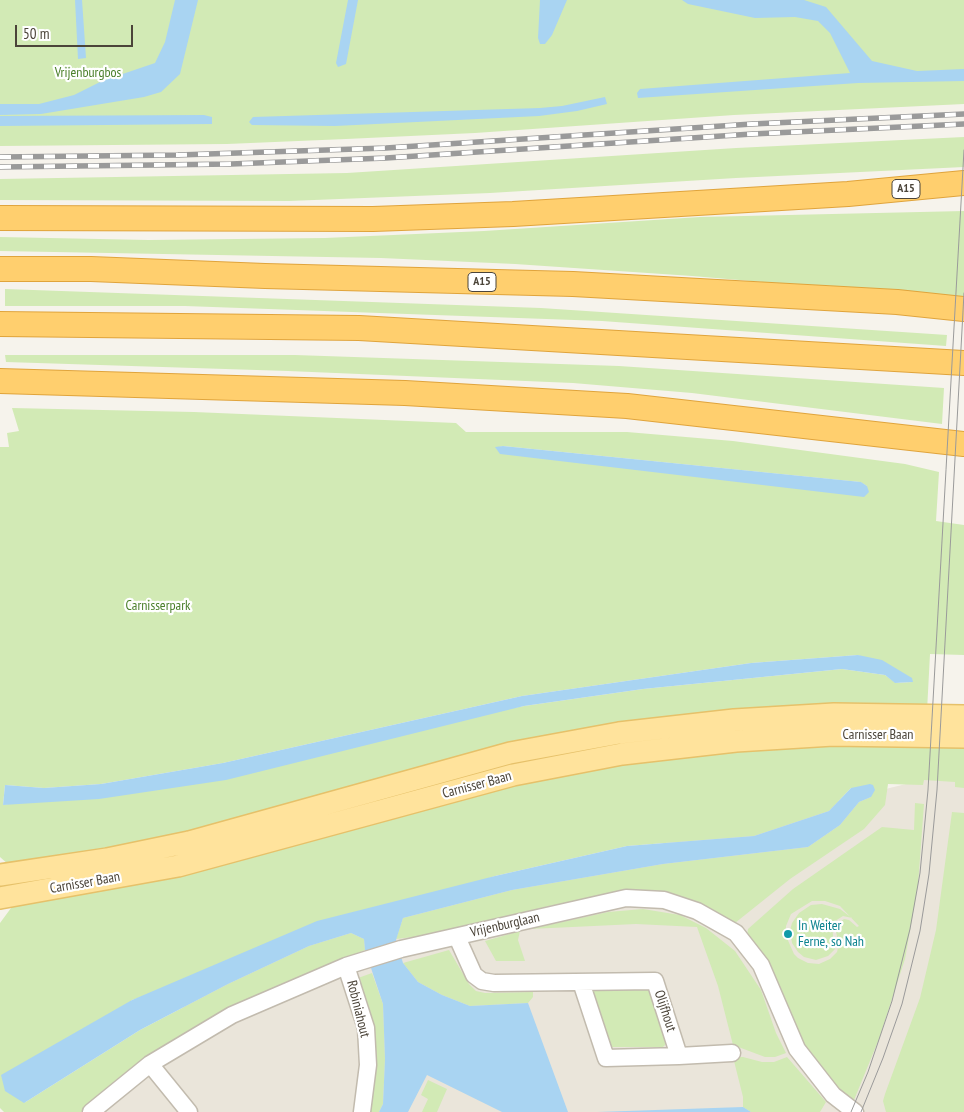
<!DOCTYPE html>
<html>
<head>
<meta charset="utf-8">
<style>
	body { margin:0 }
	#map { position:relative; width:964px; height:1112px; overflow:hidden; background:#f6f3ec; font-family:"PT Sans Narrow",sans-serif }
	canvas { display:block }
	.scale { position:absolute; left:15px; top:25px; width:118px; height:22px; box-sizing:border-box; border:2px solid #4b4439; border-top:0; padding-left:6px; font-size:15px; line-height:18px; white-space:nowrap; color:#4b4439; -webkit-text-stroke:4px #fff; paint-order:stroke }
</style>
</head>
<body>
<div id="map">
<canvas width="964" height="1112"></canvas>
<div class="scale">50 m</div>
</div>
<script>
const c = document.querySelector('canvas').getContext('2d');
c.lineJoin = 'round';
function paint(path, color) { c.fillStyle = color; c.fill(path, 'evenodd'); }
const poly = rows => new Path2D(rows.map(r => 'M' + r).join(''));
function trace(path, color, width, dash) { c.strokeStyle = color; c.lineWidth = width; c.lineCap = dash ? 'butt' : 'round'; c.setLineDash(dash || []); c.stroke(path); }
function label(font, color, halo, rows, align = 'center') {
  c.font = font + ' "PT Sans Narrow",sans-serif'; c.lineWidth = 4.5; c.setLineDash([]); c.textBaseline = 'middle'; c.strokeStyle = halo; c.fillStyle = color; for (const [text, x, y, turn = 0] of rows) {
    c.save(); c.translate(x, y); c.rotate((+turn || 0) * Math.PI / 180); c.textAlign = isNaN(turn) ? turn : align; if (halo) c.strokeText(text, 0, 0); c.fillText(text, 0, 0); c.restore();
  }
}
paint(poly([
	[947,774,964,781,964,1112,67,1112,255,943]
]), '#eae5da');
paint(poly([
	[0,0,964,0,964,104,734,115,475,133,346,139,227,144,0,146],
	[964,137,964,167,736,178,490,193,289,201,0,200,0,179,347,173,736,148],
	[964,211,964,299,692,276,515,264,381,258,0,251,0,237,149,240,325,238,484,231,700,217],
	[5,289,541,308,947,335,946,346,602,321,185,306,5,306],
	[5,355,295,355,619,366,944,388,942,424,692,393,573,383,288,371,6,362],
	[12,408,194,412,456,423,466,432,627,432,733,441,905,464,939,472,936,521,964,525,964,655,930,654,927,711,660,727,156,845,9,865,0,857,0,447,9,447,7,433,19,431],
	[503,446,860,482,867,486,496,448],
	[858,655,912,682,896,683,885,675,842,669,643,689,524,706,3,805,5,785,44,788,101,784,223,763,522,696,751,663],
	[832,744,964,745,964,788,955,787,955,782,924,780,923,785,888,784,885,805,864,829,790,879,735,923,690,900,665,894,632,892,549,906,414,939,413,937,396,939,403,918,512,890,663,864,808,847,840,825,859,802,871,797,851,788,829,811,754,836,627,846,495,876,132,1000,24,1103,140,1030,228,984,309,946,351,933,364,939,365,950,251,1000,181,1035,127,1072,81,1112,4,1112,0,1108,0,923,14,904,448,799,619,764,720,752],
	[915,803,924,804,918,885,905,959,879,1039,854,1100,835,1086,810,1058,747,936,748,929,793,889,882,827,914,830],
	[812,901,825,901,840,906,859,926,857,927,849,920,844,919,839,923,836,932,839,944,837,952,830,959,819,964,808,963,798,958,794,954,786,936,786,926,791,914],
	[952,812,964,813,964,1112,886,1112,883,1101,885,1094,920,998,936,930],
	[822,904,840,909,852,918,843,916,835,921,832,928,835,949,828,956,816,960,804,957,798,952,792,943,790,930,792,923,799,913,811,905],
	[643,909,680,915,706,928,735,951,761,990,776,1033,786,1053,775,1057,765,1057,733,1045,718,986,697,927,636,924,530,929,608,912],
	[520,931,518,940,525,961,496,961,485,941],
	[449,950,469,984,476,991,485,993,533,992,533,997,528,1003,470,1006,442,995,418,982,403,963],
	[372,973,383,1004,385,1059,383,1104,379,1112,366,1112,358,978],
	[649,985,667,1043,663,1047,609,1047,591,990],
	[733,1057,743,1057,762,1062,774,1062,787,1057,826,1102,820,1112,751,1112,743,1107,743,1097],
	[428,1080,447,1089,437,1112,422,1112,428,1099,421,1095]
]), '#d2eab5');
paint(poly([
	[75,0,82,0,86,58,78,59],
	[175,0,198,0,180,74,161,92,144,97,41,114,0,115,0,104,39,104,74,95,102,81,155,63,165,42],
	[348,0,358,0,346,64,338,67,336,63],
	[540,0,567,0,552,35,545,44,540,44,538,38],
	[682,0,804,0,826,7,872,61,917,71,964,69,964,81,858,83,638,98,637,93,640,89,850,73,830,33,818,21,795,17,755,18,688,4],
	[605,97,607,104,577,111,539,116,335,126,252,125,249,122,253,117,540,108,562,106],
	[204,115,212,117,212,124,0,126,0,116],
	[503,446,861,482,867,486,869,492,864,497,500,454,495,447],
	[858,655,882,660,912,678,913,682,895,683,885,675,842,669,643,689,524,706,226,780,99,799,3,805,5,785,44,788,101,784,223,763,522,696,751,663],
	[870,784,873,785,875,790,871,797,859,802,840,825,808,847,663,864,512,890,403,918,396,940,403,963,418,982,442,995,470,1006,528,1003,568,1112,502,1112,427,1075,408,1112,379,1112,383,1104,385,1059,383,1004,365,950,364,939,351,933,309,946,228,984,140,1030,24,1103,5,1091,1,1075,132,1000,317,921,495,876,627,846,754,836,829,811,851,788],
	[743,1107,751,1112,597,1112]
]), '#a9d4f2');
const minor = poly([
	[457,937,474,975,482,981,494,983,655,981,679,1056,606,1058,581,982],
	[346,966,366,1028,368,1065,362,1112],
	[679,1056,732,1053],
	[150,1064,189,1112],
	[91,1112,150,1064,232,1015,346,966,401,949,626,898,664,900,697,911,736,933,761,965,797,1049,833,1095,855,1112]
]);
const major = poly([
	[0,875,107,859,189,842,510,753,619,733,734,720,834,714,964,716],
	[0,898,178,866,513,775,622,754,736,741,833,735,964,737]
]);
const highway = poly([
	[0,218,373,219,513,214,848,194,964,183],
	[0,269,91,269,265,276,573,284,897,302,964,309],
	[0,324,359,328,964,363],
	[0,381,405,393,627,406,964,444]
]);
trace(minor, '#c2bbae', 19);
trace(major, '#e6c16a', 24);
trace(highway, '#e0a43c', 26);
trace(minor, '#fff', 16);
trace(major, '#ffe39c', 21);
trace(highway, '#ffcf6e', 24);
trace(poly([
	[851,1112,868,1072,892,1001,910,929,920,873,928,790,964,150],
	[861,1112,883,1058,902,1004,920,931,929,874,937,790,964,293]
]), '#9a9a9a', 1);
const rail = poly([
	[0,157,178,155,386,148,752,124,964,114],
	[0,167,231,164,386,158,752,134,964,124]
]);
trace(rail, '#9a9a9a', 5.5);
trace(rail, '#fff', 4, [11]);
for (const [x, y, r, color] of [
	[788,934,5,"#0f9aa8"]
]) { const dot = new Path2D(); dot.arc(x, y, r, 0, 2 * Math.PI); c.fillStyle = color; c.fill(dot); trace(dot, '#fff', 2); }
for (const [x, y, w] of [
	[906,189,28],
	[482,282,28]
]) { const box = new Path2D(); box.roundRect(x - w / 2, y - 9.5, w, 19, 4); c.fillStyle = '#fff'; c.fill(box); trace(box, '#4b4439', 1); }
label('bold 12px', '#4b4439', null, [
	["A15",906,189],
	["A15",482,282]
]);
label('14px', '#4a7f2a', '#fff', [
	["Vrijenburgbos",88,73],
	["Carnisserpark",158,606]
]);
label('14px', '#4b4439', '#fff', [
	["Carnisser Baan",878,735],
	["Carnisser Baan",477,785,-15],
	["Carnisser Baan",85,883,-10],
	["Vrijenburglaan",505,925,-13],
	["Robiniahout",358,1009,76],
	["Olijfhout",665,1011,72]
]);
label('14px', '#0d838f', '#fff', [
	["In Weiter",798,926],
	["Ferne, so Nah",798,942]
], 'left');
</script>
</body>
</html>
